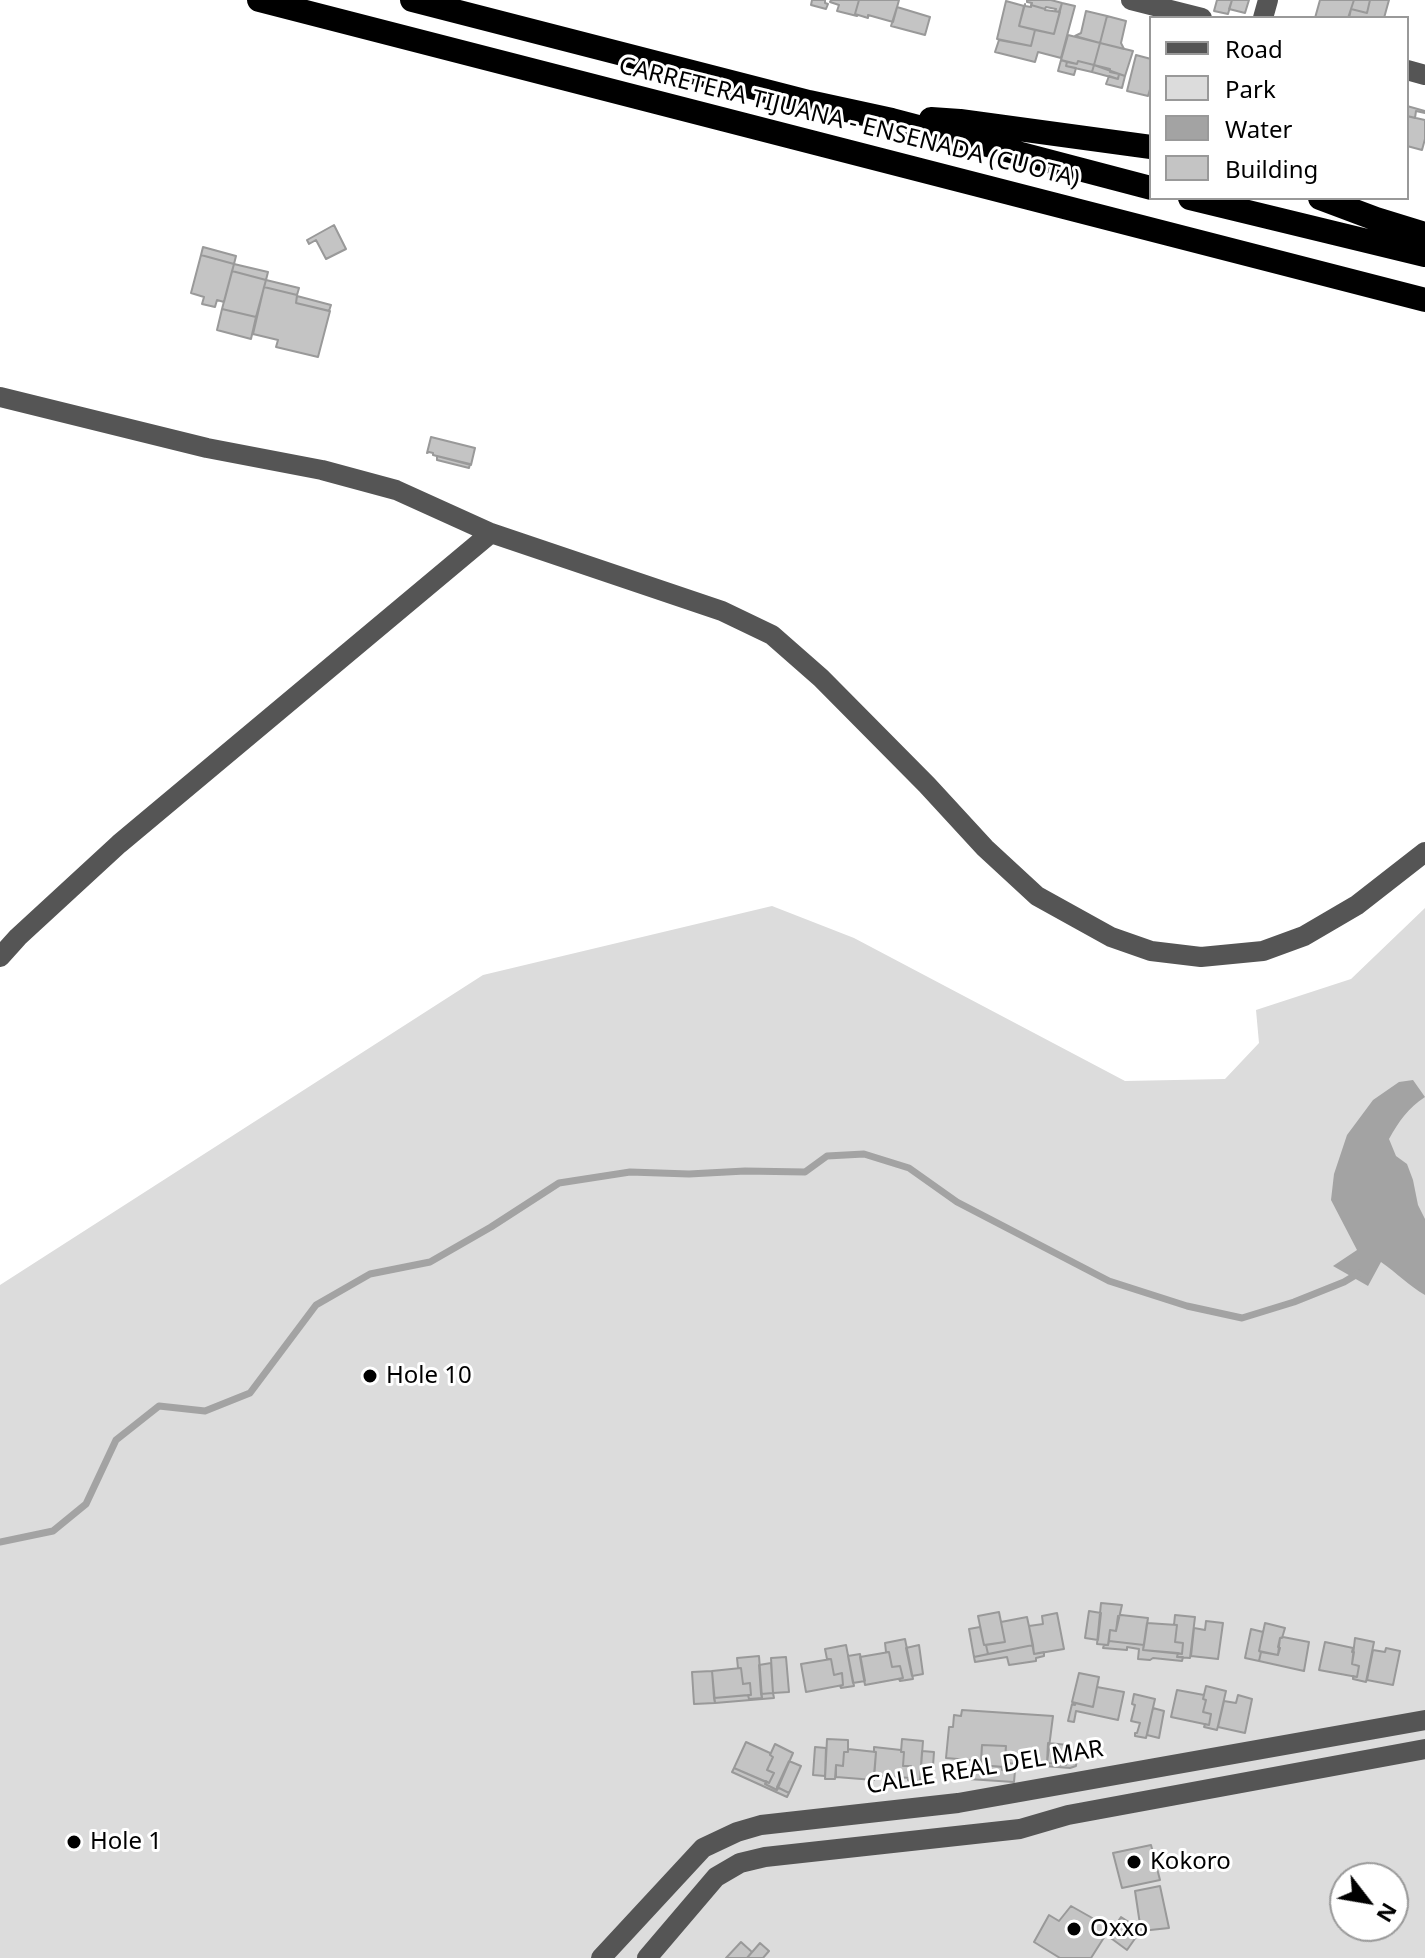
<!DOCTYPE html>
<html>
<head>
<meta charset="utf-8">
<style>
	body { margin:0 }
	#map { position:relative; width:1425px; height:1958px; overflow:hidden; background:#fff; font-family:"Noto Sans",sans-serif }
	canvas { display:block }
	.legend { position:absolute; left:1149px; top:16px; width:260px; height:184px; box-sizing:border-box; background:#fff; border:2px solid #999; margin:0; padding:10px 14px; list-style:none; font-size:24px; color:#000 }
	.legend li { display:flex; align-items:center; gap:16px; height:40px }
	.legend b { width:40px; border:2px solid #999 }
	.north { position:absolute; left:1329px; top:1862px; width:80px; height:80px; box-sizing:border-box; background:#fff; border:2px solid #999; border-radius:50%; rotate:121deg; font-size:22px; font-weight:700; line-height:32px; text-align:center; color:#000 }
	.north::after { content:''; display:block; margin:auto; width:28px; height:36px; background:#000; clip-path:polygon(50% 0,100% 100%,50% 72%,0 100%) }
</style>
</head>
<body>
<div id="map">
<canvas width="1425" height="1958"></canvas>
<ul class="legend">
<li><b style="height:10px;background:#555"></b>Road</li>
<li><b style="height:22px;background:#dcdcdc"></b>Park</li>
<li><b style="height:22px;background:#a3a3a3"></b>Water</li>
<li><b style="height:22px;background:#c4c4c4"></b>Building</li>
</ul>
<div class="north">N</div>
</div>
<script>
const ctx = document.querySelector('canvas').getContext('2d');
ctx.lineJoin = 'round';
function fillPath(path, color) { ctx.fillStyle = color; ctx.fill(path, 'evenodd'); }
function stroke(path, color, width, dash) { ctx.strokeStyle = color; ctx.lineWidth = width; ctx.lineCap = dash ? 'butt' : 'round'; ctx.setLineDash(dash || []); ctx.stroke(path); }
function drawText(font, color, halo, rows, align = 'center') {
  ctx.font = font + ' "Noto Sans",sans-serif'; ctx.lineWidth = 6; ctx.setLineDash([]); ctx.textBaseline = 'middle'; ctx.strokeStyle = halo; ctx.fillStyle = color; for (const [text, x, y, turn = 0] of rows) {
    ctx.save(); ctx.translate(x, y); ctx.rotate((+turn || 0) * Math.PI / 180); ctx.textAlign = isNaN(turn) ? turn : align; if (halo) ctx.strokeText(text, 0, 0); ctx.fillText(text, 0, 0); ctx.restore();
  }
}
fillPath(new Path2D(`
	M772,906L854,938L1125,1081L1225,1079L1259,1043L1256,1010L1351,979L1425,908V1958H0V1285L483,975ZM1345,1878H1393V1926H1345Z`), '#dcdcdc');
fillPath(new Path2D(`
	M1413,1080L1425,1097C1408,1108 1399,1121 1389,1139L1396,1156L1407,1164L1413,1180L1418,1205L1425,1219V1295C1409,1286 1397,1273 1381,1262L1368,1286L1333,1266L1357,1250L1331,1200L1334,1174L1347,1135L1373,1100L1399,1082Z`), '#a3a3a3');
stroke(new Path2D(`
	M0,1542L53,1531L86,1504L116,1440L159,1406L205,1411L250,1393L316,1305L370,1274L430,1262L491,1227L559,1183L630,1172L689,1174L745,1171L805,1172L827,1156L864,1154L909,1168L957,1202L1109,1281L1187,1306L1242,1318L1294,1302L1344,1282L1359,1273`), '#a3a3a3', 7);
const building = new Path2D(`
	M812,0H825V3L828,4L826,9L811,5Z
	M831,0H859L855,14L858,15L857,16L837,11L839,5L830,2Z
	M859,0H899L893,22L868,15V18L855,14Z
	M1027,0H1051L1062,3L1059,12L1055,11L1056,9L1046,7L1045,9L1031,5L1032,3L1027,2Z
	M1217,0H1232L1228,14L1214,11Z
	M1232,0H1249L1245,13L1229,9Z
	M1320,0H1354L1348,18H1315Z
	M1354,0H1370L1367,13L1351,9Z
	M1370,0H1389L1384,18H1349L1351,9L1367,13Z
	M1006,1L1024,6L1019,26L1035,30L1031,46L997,39Z
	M1062,3L1075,6L1061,58L1038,52L1035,62L995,52L999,40L1031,46L1035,30L1054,34Z
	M1025,4V6L1031,7V5L1045,9V10L1060,12L1054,34L1019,26Z
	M897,7L930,17L925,35L891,26Z
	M1086,11L1107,16L1100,43L1075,36L1081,33Z
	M1107,16L1126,21L1121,43L1124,49L1100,43Z
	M1068,35L1100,43L1094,65L1078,61L1077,64L1061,60Z
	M1100,43L1133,51L1125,76L1094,65Z
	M1136,55L1151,59V86L1148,96L1127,91Z
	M1061,60L1067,62L1066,66L1076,68L1074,75L1058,71Z
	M1078,61L1094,65L1092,72L1066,66L1067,62L1077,64Z
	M1094,65L1110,69V72L1119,74L1118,79L1092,72Z
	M1119,74L1125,76L1122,88L1106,84L1109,76L1118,79Z
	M1407,106L1425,111V113L1416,111L1415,118L1407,116Z
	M1407,116L1425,120V139L1422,150L1407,146Z
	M334,225L346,249L326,259L316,240L309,244L307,240Z
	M203,247L236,256L234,264L201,255Z
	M201,255L234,264L224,302L217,300L215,307L202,304L204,297L191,293Z
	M234,264L268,272L266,280L232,271Z
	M232,271L266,280L256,317L222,309Z
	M266,280L299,288L297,295L264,287Z
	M264,287L297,295L296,303L330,311L318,357L276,347L278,340L253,334Z
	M297,296L331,305L329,311L296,303Z
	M222,309L256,317L251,339L217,330Z
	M431,437L475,448L471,465L433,455V453L429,452L427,453Z
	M437,456L470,464L469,468L437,460Z
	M1101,1603L1122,1605L1116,1631L1110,1630L1108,1645L1097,1644Z
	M1089,1611L1101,1613L1098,1640L1085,1638Z
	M999,1612L1005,1642L984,1645L978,1616Z
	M1057,1613L1064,1649L1034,1654L1029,1626L1043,1624L1042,1616Z
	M1121,1615L1148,1618L1144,1645L1109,1641L1110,1630L1116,1631L1118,1616Z
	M1175,1615L1195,1617L1190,1658L1177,1657L1178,1653L1182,1654L1183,1643L1175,1642L1177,1625H1174Z
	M1027,1617L1033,1645L988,1654L986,1645L1005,1642L1001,1622Z
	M1206,1621L1223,1623L1218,1659L1191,1656L1194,1628L1205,1630Z
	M1147,1623L1177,1625L1175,1642L1183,1643L1182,1654L1143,1650Z
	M1265,1623L1285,1628L1282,1638H1280L1278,1647L1280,1648L1278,1655L1259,1651Z
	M980,1627L984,1645H986L988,1654L974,1657L969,1629Z
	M1251,1629L1263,1632L1259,1651L1261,1652L1259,1661L1245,1658Z
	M1283,1637L1309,1642L1304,1671L1259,1661L1261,1652L1278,1655L1280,1638Z
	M1355,1638L1374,1642L1366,1682L1353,1679V1676L1357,1677L1359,1666L1352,1664Z
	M905,1639L913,1679L900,1681L899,1679L903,1678L900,1666L892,1667L889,1652H886L885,1643Z
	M1109,1641L1144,1645L1143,1650L1178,1653L1177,1657H1183L1182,1661L1153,1658L1150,1660L1138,1659L1139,1649L1127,1647V1650L1103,1648L1104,1645H1108Z
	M1325,1642L1353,1648L1352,1652H1354L1352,1664L1359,1666L1357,1677L1319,1670Z
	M846,1645L854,1686L841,1688L840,1686L843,1685L842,1673L834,1675L831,1659H827L825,1649Z
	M919,1645L923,1674L912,1676L906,1648Z
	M1033,1645L1034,1654L1044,1652V1656L1036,1658V1661L1009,1665L1007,1657L975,1662L974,1657Z
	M1386,1648L1400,1651L1393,1685L1367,1680L1373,1650L1385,1652Z
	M889,1652L892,1667L900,1666L903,1678L865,1685L860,1657Z
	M860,1654L865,1681L853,1683L848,1656Z
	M759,1656L762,1698L749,1699L748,1695H751L750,1683L743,1684L741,1668H738L737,1658Z
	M786,1657L789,1692L773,1693L771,1658Z
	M831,1659L834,1675L842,1673L843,1685L806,1692L801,1664Z
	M771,1663L773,1693L761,1694L759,1665Z
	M741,1668L743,1684L750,1683L751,1695L714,1698L712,1671Z
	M712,1671L715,1703L694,1704L692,1672Z
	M1079,1673L1099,1677L1093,1707L1072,1702Z
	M1206,1686L1226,1691L1217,1730L1204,1727L1205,1724L1209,1725L1211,1714L1203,1712L1206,1700L1203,1699Z
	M1097,1687L1124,1692L1118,1720L1076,1711L1074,1722L1068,1721L1072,1704L1075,1705V1703L1093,1707Z
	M1177,1690L1204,1695L1203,1699L1206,1700L1203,1712L1211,1714L1209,1725L1171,1717Z
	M773,1693L774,1698L715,1703L714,1698L748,1695L749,1699L762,1698L761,1694Z
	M1134,1694L1155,1699L1146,1738L1135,1736V1733H1137L1140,1723L1131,1721L1135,1705L1132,1704Z
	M1238,1695L1252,1699L1245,1733L1218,1727L1224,1701L1236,1703Z
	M1153,1708L1164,1711L1159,1738L1147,1735Z
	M962,1710L1053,1716L1047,1763L1066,1765L1067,1756L1077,1757L1076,1766L1070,1768L1005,1763L1006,1746L982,1745L981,1761L946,1758L949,1727H953L954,1715L961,1716Z
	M827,1739L848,1740V1752H844L843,1766L836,1765L835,1779H825Z
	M902,1739L923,1741L920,1781L908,1780V1778H910L911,1766H903L904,1752H901Z
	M746,1742L770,1753V1755L773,1757L767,1770L774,1773L769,1783L734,1768Z
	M1048,1743L1068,1745L1066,1765L1047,1763Z
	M775,1744L793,1753L777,1790L765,1784L766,1781L769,1783L774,1773L767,1770L773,1757L770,1755Z
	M982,1745L1006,1746L1004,1767L981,1765Z
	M815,1747L826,1748L825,1776L813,1775Z
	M874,1747L901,1750V1752H904L903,1766H911L910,1778L874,1775L876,1752H874Z
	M848,1749L876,1752L874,1780L836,1777V1765L843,1766L844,1752H848Z
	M922,1751L934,1752L932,1780H920Z
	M968,1760L981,1761L982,1769L967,1768Z
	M789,1761L801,1766L789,1793L777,1787Z
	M983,1765L1002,1767V1770L1015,1771L1014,1782L968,1779V1768L982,1769Z
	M734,1768L766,1782L765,1784L777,1790V1787L789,1793L787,1797L732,1772Z
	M1151,1845L1160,1880L1122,1888L1113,1853Z
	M1160,1886L1169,1928L1141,1931L1135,1891Z
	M1071,1906L1110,1928L1091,1958H1060L1034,1942L1049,1915L1059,1921Z
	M1121,1917L1141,1930L1127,1950L1108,1936Z
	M741,1942L752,1952L747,1958H726Z
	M760,1943L769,1951L763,1958H747Z`);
fillPath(building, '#c4c4c4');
stroke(building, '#999', 2);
stroke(new Path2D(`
	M1131,0L1202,18
	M1263,18L1268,0
	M1407,70L1425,75
	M0,397L207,448L322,470L396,490L491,533L722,611L772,635L821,678L927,785L985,848L1037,896L1111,937L1151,951L1201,957L1263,951L1304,936L1357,905L1425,852
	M0,957L18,937L119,844L491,533
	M601,1958L703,1848L737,1832L761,1825L958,1803L1425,1720
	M647,1958L716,1877L740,1863L765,1857L1020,1829L1068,1815L1425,1749`), '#555', 20);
stroke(new Path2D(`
	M259,0L1425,300
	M412,0L809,102L892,120L1151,188
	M931,119L960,121L1151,147
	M1190,198L1425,255
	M1320,198L1376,219L1425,234`), '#000', 24);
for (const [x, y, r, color] of [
	[370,1376,8,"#000"],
	[74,1842,8,"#000"],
	[1134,1862,8,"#000"],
	[1074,1929,8,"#000"]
]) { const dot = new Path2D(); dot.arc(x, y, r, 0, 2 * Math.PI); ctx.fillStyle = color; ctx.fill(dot); stroke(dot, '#fff', 3); }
drawText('24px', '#000', '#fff', [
	["CARRETERA TIJUANA - ENSENADA (CUOTA)",849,123,14],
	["CALLE REAL DEL MAR",985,1768,-9]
]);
drawText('24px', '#000', '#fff', [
	["Hole 10",386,1376],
	["Hole 1",90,1842],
	["Kokoro",1150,1862],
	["Oxxo",1090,1929]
], 'left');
</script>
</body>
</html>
